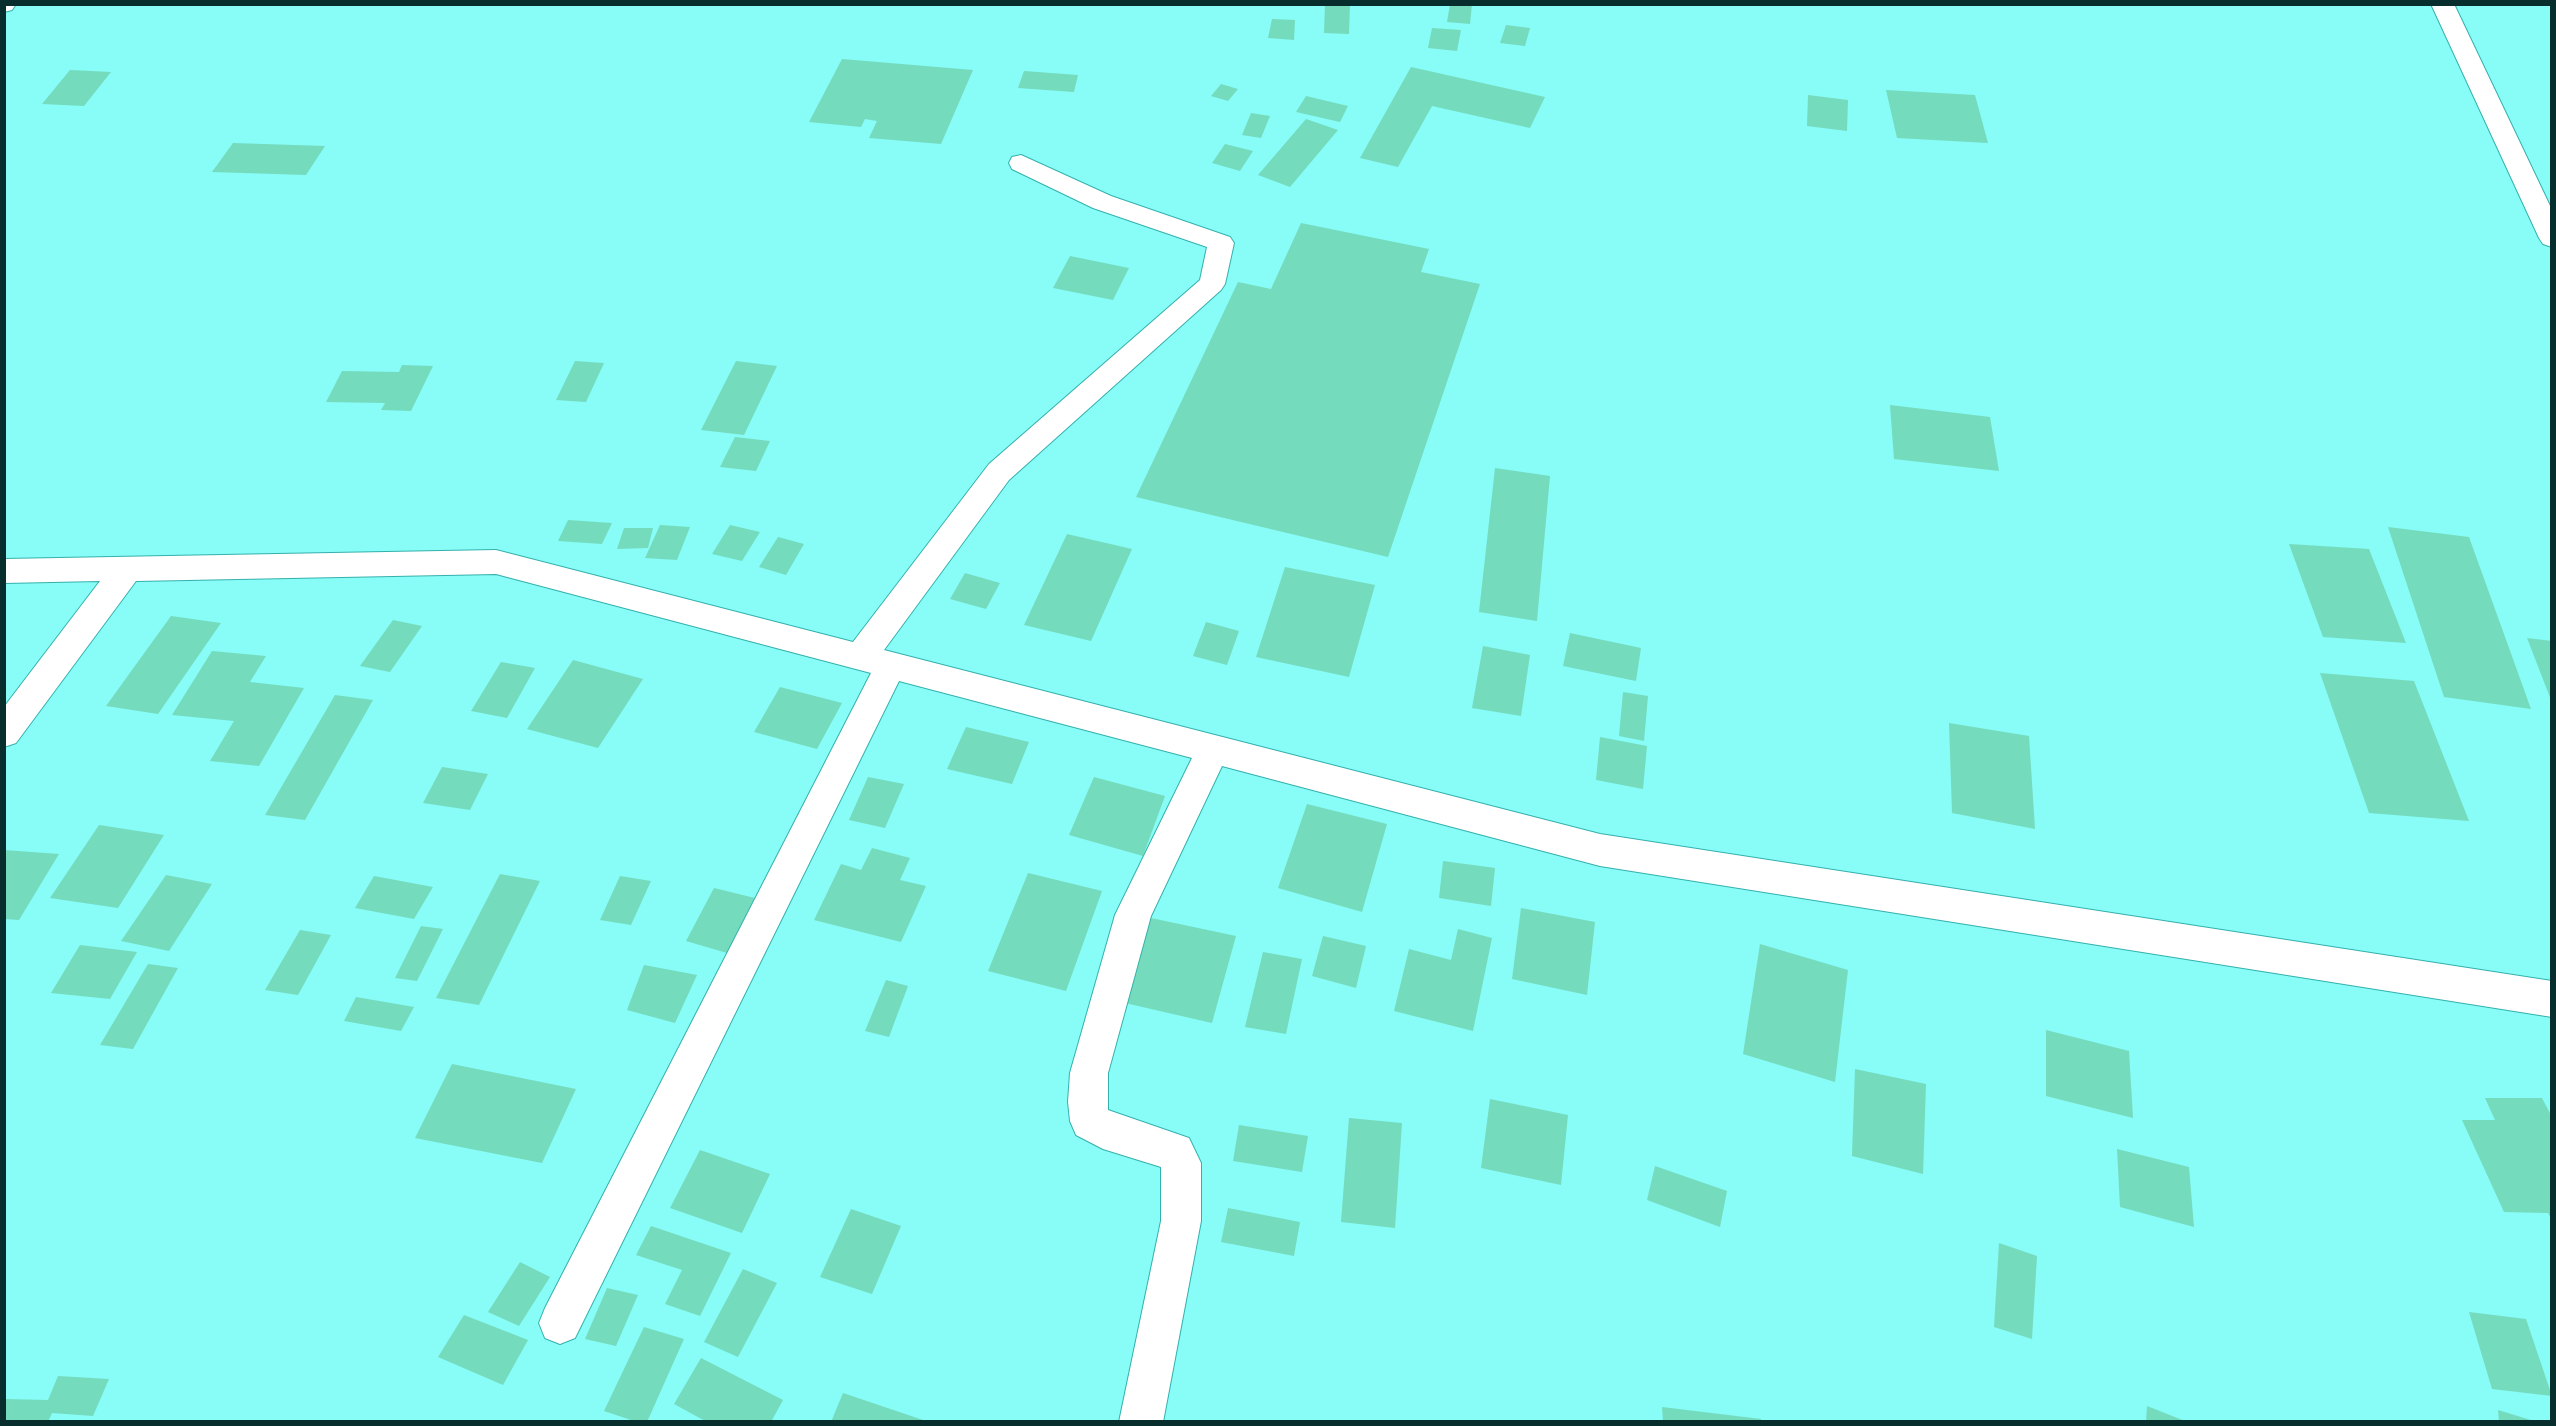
<!DOCTYPE html>
<html>
<head>
<meta charset="utf-8">
<style>
	body { margin:0 }
	#map { position:relative; width:2556px; height:1426px; overflow:hidden; background:#88fcf7; font-family:Quicksand,sans-serif }
	canvas { display:block }
	.frame { position:absolute; inset:0; border:6px solid #072e2d; pointer-events:none }
</style>
</head>
<body>
<div id="map">
<canvas width="2556" height="1426"></canvas>
<div class="frame"></div>
</div>
<script>
const ctx = document.querySelector('canvas').getContext('2d');
ctx.lineJoin = 'round';
function fillPath(path, color) { ctx.fillStyle = color; ctx.fill(path, 'evenodd'); }
function stroke(path, color, width, dash) { ctx.strokeStyle = color; ctx.lineWidth = width; ctx.lineCap = dash ? 'butt' : 'round'; ctx.setLineDash(dash || []); ctx.stroke(path); }
fillPath(new Path2D(`
	M1325,4H1350L1349,34L1324,33Z
	M1450,4H1472L1470,24L1447,22Z
	M1272,19L1295,20L1294,40L1268,38Z
	M1506,25L1530,28L1525,46L1500,43Z
	M1432,28L1461,30L1457,51L1428,48Z
	M842,59L973,70L941,144L869,138L877,121L865,119L861,127L809,122Z
	M1411,67L1545,97L1530,128L1432,106L1398,167L1360,158Z
	M70,70L111,72L84,106L42,104Z
	M1024,71L1078,75L1074,92L1018,88Z
	M1221,84L1238,89L1228,101L1211,96Z
	M1886,90L1975,95L1988,143L1897,138Z
	M1808,95L1848,100L1847,131L1807,126Z
	M1306,96L1348,106L1340,122L1296,112Z
	M1251,113L1270,116L1261,138L1242,135Z
	M1306,119L1338,130L1290,187L1258,175Z
	M233,143L325,146L306,175L212,172Z
	M1225,144L1253,151L1240,171L1212,163Z
	M1301,223L1429,249L1421,272L1480,284L1388,557L1136,497L1238,282L1271,289Z
	M1070,256L1129,268L1113,300L1053,288Z
	M575,361L604,363L586,402L556,400Z
	M736,361L777,366L744,435L701,430Z
	M402,365L433,366L411,411L381,410L385,403L326,402L342,371L399,372Z
	M1890,405L1990,417L1999,471L1894,459Z
	M735,437L770,441L756,471L720,467Z
	M1495,468L1550,476L1537,621L1479,612Z
	M568,520L612,523L602,544L558,541Z
	M660,525L690,527L677,560L645,558Z
	M730,525L760,532L742,561L712,554Z
	M2388,527L2469,537L2531,709L2444,697Z
	M624,528H653L648,548L617,549Z
	M1067,534L1132,549L1091,641L1024,625Z
	M778,537L804,544L786,575L759,567Z
	M2289,544L2369,549L2406,643L2323,637Z
	M1285,567L1375,585L1349,677L1256,657Z
	M965,573L1000,583L986,609L950,599Z
	M171,616L221,623L158,714L106,706Z
	M393,620L422,626L390,672L360,666Z
	M1206,622L1239,631L1227,665L1193,656Z
	M1570,633L1641,648L1636,681L1563,666Z
	M2527,638L2552,641V700H2551Z
	M1483,646L1530,655L1521,716L1472,708Z
	M212,651L266,656L250,682L304,688L259,766L210,761L234,721L172,715Z
	M573,660L643,679L598,748L527,729Z
	M501,662L535,668L507,718L471,711Z
	M2320,673L2414,681L2469,821L2369,813Z
	M780,687L842,703L817,749L754,732Z
	M1623,692L1648,696L1644,741L1619,736Z
	M335,695L373,700L305,820L265,815Z
	M1949,723L2029,736L2035,829L1952,813Z
	M966,727L1029,742L1012,784L947,769Z
	M1600,737L1647,746L1643,789L1596,780Z
	M442,767L488,774L470,810L423,803Z
	M868,777L904,784L885,828L849,820Z
	M1094,777L1165,796L1143,856L1069,835Z
	M1307,804L1387,824L1362,912L1278,888Z
	M99,825L164,835L118,908L50,898Z
	M872,848L910,858L900,880L926,886L901,942L814,920L841,864L861,870Z
	M4,850L59,854L19,920L4,919Z
	M1443,861L1495,868L1491,906L1439,898Z
	M1028,873L1102,891L1066,991L988,971Z
	M500,874L540,881L479,1005L436,998Z
	M166,875L212,884L169,951L121,941Z
	M374,876L433,887L414,919L355,908Z
	M620,876L651,881L631,925L600,920Z
	M714,888L755,898L727,953L686,941Z
	M1521,908L1595,922L1587,995L1512,979Z
	M1151,918L1236,936L1212,1023L1125,1003Z
	M421,926L443,929L417,981L395,978Z
	M1458,929L1492,938L1473,1031L1394,1011L1409,949L1451,960Z
	M300,930L331,935L298,995L265,990Z
	M1323,936L1366,946L1356,988L1312,976Z
	M1760,944L1848,970L1835,1082L1743,1054Z
	M80,945L137,952L110,999L51,993Z
	M1263,952L1302,959L1286,1034L1245,1027Z
	M148,964L178,968L133,1049L100,1045Z
	M644,965L697,975L675,1023L627,1010Z
	M886,980L908,986L889,1037L865,1031Z
	M356,997L414,1007L401,1031L344,1021Z
	M2046,1030L2129,1051L2133,1118L2046,1096Z
	M452,1064L576,1089L542,1163L415,1138Z
	M1855,1069L1926,1084L1923,1174L1852,1156Z
	M2485,1098H2542L2552,1117V1220L2548,1213L2504,1212L2462,1120H2495Z
	M1490,1099L1568,1115L1561,1185L1481,1168Z
	M1349,1118L1402,1123L1395,1228L1341,1222Z
	M1239,1125L1308,1136L1302,1172L1233,1161Z
	M2117,1149L2189,1167L2194,1227L2120,1207Z
	M700,1150L770,1174L742,1233L670,1208Z
	M1655,1166L1727,1191L1720,1227L1647,1200Z
	M1228,1208L1300,1222L1294,1256L1221,1242Z
	M851,1209L901,1226L872,1294L820,1277Z
	M651,1226L731,1253L700,1316L665,1304L682,1270L636,1255Z
	M1999,1243L2037,1256L2032,1339L1994,1327Z
	M520,1262L550,1277L519,1326L488,1312Z
	M743,1269L777,1283L738,1357L704,1342Z
	M607,1288L638,1295L616,1346L585,1339Z
	M2469,1312L2526,1319L2552,1396L2492,1389Z
	M464,1315L528,1340L503,1385L438,1357Z
	M644,1327L684,1339L647,1422H637L604,1411Z
	M701,1358L783,1400L771,1422H707L674,1404Z
	M58,1376L109,1379L93,1416L52,1413L48,1422H4L5,1399L48,1400Z
	M843,1393L926,1421V1422H831Z
	M2147,1406L2185,1421V1422H2146Z
	M1662,1407L1761,1419V1422H1663Z
	M2498,1410L2534,1421V1422H2499Z`), '#75dbbd');
const minor = new Path2D(`
	M2431,4H2454L2552,210V247L2543,244L2539,238Z
	M1021,155L1111,196L1230,237L1234,243L1225,284L1221,290L1009,480L884,650L1600,834L2552,981V1017L1600,866L1222,766L1151,916L1108,1073V1110L1189,1138L1201,1163V1221L1163,1422H1119L1161,1221V1167L1103,1149L1076,1135L1070,1121L1068,1102L1070,1073L1115,915L1192,758L899,681L575,1338L560,1344L545,1338L539,1323L545,1308L871,673L496,574L136,581L16,743L4,747V707L100,581L4,583V559L496,550L853,642L989,464L1200,280L1207,247L1093,208L1012,169L1009,163L1012,157Z`);
const tertiary = new Path2D(`
	M4,4H16L12,10L4,12Z`);
stroke(minor, '#34b1ad', 2);
stroke(tertiary, '#34b1ad', 2);
fillPath(minor, '#fff');
fillPath(tertiary, '#fff');
</script>
</body>
</html>
